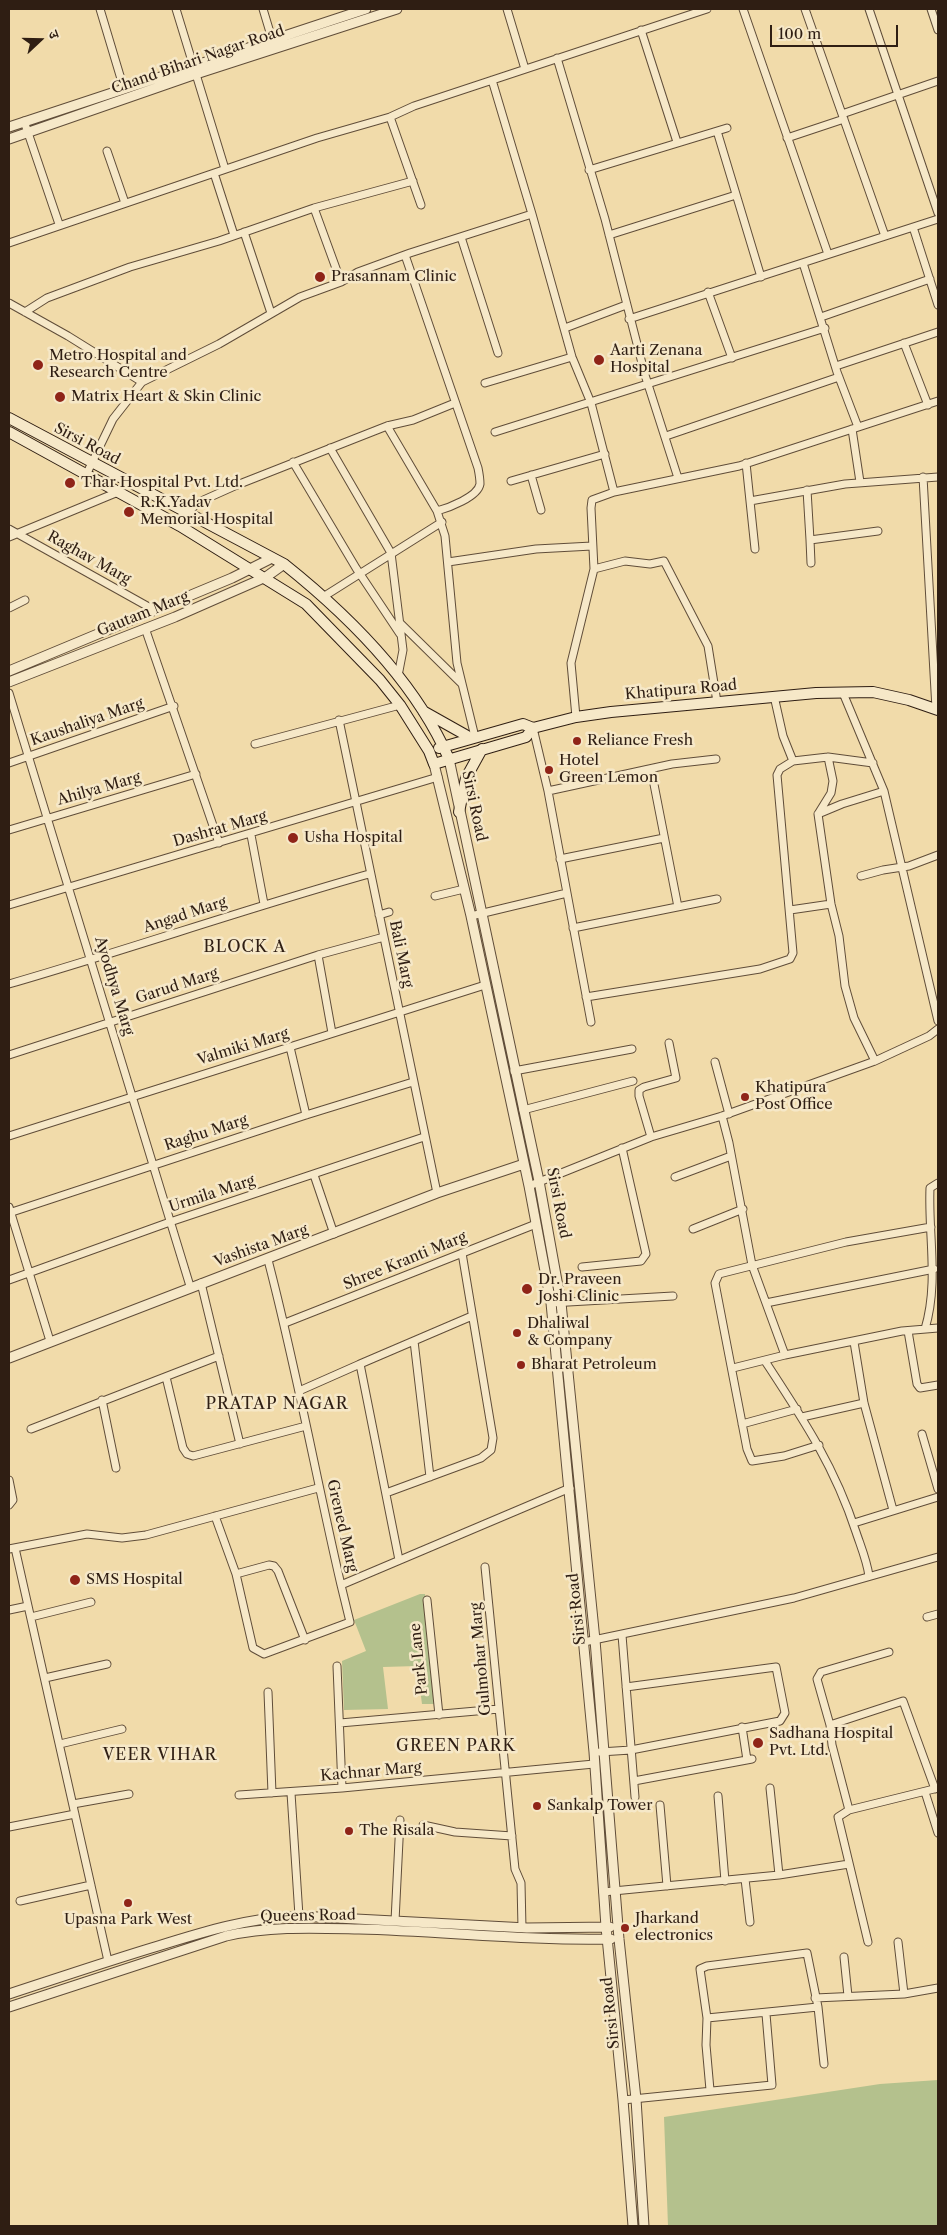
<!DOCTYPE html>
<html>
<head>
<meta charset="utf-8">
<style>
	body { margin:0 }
	#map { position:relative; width:947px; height:2235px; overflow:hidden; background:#f1dbaa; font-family:"Libre Caslon Text","Noto Serif Devanagari",serif }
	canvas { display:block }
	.frame { position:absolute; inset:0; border:10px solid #2f1e13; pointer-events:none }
	.north { position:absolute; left:15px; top:15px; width:50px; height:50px; -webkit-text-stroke:4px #f6e8c8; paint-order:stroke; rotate:69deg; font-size:14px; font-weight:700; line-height:20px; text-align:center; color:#2f1e13 }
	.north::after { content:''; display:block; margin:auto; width:18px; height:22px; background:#2f1e13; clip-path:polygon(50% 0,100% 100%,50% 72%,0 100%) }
	.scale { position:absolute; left:770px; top:25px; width:128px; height:22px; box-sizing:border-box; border:2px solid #2f1e13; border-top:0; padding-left:6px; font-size:15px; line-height:18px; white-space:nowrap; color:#2f1e13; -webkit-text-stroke:4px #f6e8c8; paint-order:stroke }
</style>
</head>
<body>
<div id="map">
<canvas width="947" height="2235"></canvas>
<div class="frame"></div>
<div class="north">उ</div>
<div class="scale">100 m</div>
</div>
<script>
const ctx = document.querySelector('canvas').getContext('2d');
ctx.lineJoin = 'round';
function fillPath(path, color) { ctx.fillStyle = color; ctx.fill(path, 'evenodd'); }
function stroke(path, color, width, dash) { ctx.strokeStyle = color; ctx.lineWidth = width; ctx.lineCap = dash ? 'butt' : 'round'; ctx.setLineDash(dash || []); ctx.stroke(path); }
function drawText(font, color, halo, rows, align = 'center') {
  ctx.font = font + ' "Libre Caslon Text",serif'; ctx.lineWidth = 5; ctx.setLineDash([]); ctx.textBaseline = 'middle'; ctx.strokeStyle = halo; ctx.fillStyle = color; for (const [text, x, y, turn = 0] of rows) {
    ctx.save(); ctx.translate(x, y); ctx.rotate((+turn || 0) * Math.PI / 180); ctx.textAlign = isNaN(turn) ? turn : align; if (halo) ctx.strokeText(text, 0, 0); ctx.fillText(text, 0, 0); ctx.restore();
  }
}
fillPath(new Path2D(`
	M420,1594H425L435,1704H422L417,1666L383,1667L388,1709L344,1710L342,1661L366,1651L354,1620Z
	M938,2080V2226H668L664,2117L880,2084Z`), '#b4c18d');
const minor = new Path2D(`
	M100,9L124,89
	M176,9L225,169
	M263,9L272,39
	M507,9L525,69
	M743,9L828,254
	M805,9L885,236
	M869,9L938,213
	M931,9L938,30
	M641,30L677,142
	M557,58L605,219L645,375L678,478
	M492,80L532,214L572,357L591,403L614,492L592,500L591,508L594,569L571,663L576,717
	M842,114L938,81
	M390,117L421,205
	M24,121L59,224
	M717,131L761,277
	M787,138L844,119
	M107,151L125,203
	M589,170L727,128
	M214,173L234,235
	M314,208L341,282
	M913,227L938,305
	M244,232L271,313
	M609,235L736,195
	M461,237L498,353
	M9,243L317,138L390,117L414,106L707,9
	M405,255L478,468C479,473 480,480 480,484C478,497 448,508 437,511
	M803,263L837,372L858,427
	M708,292L732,358
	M9,303L68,336L142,382
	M25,312L47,298L130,267L219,241L314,208L413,181
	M821,317L930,279
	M629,319L938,219
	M565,328L626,305
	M904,343L928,405
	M836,366L938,332
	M485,383L572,357
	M387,426L437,511L445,536L457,663L475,737
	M852,429L860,482
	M495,432L825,328
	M666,436L839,377
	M330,448L391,553L403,650L398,676
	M293,462L356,568L400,634
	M746,463L755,549
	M86,475L113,419L142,382L219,344L300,297L341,282L358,272L410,253L532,214
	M531,475L541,510
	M923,477L936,709
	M511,481L605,454
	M807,490L810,540L878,531
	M614,492L739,466L938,401
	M750,501L845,484L938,477
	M186,514L199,502L237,485L387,426L413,420L455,403
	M9,529L156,611
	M9,537L118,492
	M810,540L811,563
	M448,562L536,549L592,546
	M594,569L625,561L650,564L664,561L708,646L717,702
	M323,597L442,522
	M9,608L25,600
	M400,623L462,684
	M145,628L219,843
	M9,693L190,1286
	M843,693L884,791L938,1021
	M339,720L437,1193
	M533,728L548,791L591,1022
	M255,744L400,705
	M828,757L833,781L831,793L818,814L831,904L839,936L845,986L854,1018L875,1061
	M793,761L828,757L873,763
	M9,763L174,706
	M651,769L678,907
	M548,791L672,764L716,759
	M818,814L842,804L884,791
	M9,830L196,774
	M251,835L264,904
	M560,859L664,838
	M861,876L883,870L909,866L938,855
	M435,896L464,889
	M9,905L438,777
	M790,910L831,904
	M379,915L389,912
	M471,916L567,893
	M573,928L717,899
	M318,955L332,1033
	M9,984C130,949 248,908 369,874
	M586,997L760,969L790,959L793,953L777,775L780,769L793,761L783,736L774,696
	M290,1047L306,1115
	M9,1055L318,955L384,937
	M715,1062L729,1114
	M514,1071L632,1049
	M523,1110L633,1081
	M722,1116L729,1143L752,1265L785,1355
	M9,1136L485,985
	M651,1137L639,1096V1090L644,1087L676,1078L669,1043
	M314,1175L334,1234
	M675,1177L731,1156
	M529,1186L651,1137L722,1116L875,1061L929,1036L938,1029
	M9,1207L50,1341
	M9,1213L306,1115L413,1082
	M693,1229L743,1209
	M268,1260C296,1367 316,1477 341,1585L570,1488
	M582,1267L641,1261L646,1254L622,1148
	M9,1280L170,1222L424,1137
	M201,1283L240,1444
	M551,1303L673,1296
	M766,1303L934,1269
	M285,1323L536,1224
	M925,1329C939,1282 928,1235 930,1188L938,1183
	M908,1331L917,1384L920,1388L938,1385
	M414,1341L430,1477
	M854,1342L864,1403L893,1510
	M765,1361C803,1419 834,1465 856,1532C861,1547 867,1561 869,1576
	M733,1368L785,1355L902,1331L938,1328
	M166,1377L183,1448L187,1454L193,1456L306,1426
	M299,1391L360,1364
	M102,1400L116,1468
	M802,1417L864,1403
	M742,1424L797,1409
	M31,1429L219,1356
	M922,1434L938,1489
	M819,1445L784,1456L752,1461L747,1449L715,1283L719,1274L846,1242L931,1227
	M9,1480L13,1500L9,1505
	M386,1493L481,1458L491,1450L493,1438L462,1253
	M215,1516L236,1574L253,1648L264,1654L350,1622L341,1585
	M854,1523L938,1497
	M15,1548L108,1961
	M9,1549L87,1534L122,1538L146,1535L318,1488
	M399,1560L360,1364L472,1316
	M485,1567L515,1869L521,1883L522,1928
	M236,1574L269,1565L274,1566L278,1571L305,1640
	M427,1600L439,1715
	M9,1610L28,1606
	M31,1617L91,1602
	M927,1617L938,1614
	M622,1635L635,1797
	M584,1642L794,1598L938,1557
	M337,1666L342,1788
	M45,1678L107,1664
	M268,1692L272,1793
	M340,1723L499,1709
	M830,1725L817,1679L821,1672L889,1652
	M742,1727L747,1760
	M60,1744L122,1729
	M600,1752L631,1750L780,1721L785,1713L776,1667L626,1687
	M634,1781L752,1759
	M770,1788L779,1875
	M925,1792L938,1833
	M291,1793L299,1916
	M239,1795L342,1788L594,1764
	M718,1796L725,1881
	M73,1804L129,1794
	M660,1805L667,1886
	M849,1810L832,1745L830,1725L903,1701L935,1789
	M423,1825L455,1832L512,1836
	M9,1827L75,1814
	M745,1879L750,1922
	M603,1892L779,1875L849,1864
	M20,1901L91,1885
	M395,1921L400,1820
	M868,1942L838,1817L849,1810L938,1788
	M898,1942L904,1994
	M844,1957L848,1996
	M815,1998L904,1994L938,1988
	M707,2018L818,2007
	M710,2090L706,2045L707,2018L700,1969L707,1966L807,1953L818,2007L824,2064
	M623,2100L772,2085L766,2014`);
const tertiary = new Path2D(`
	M9,127L366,9
	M9,139L196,74L397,9
	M9,671L232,578L272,558
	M9,682L175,617L266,577L284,564
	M449,759L539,1181L561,1303L595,1640L619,1939L636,2099L644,2226
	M434,764L471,916L529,1186L551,1303L594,1752L606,1927L623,2100L633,2226
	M9,1358L437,1193L524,1164
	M9,1994C58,1978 108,1961 158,1946C206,1931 248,1918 299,1916L527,1928L610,1927
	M9,2007L226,1936C270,1926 314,1928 359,1929C442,1931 528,1941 611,1939`);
const secondary = new Path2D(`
	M9,418L284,564C348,615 416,683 449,759
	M9,432L180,526L306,604L380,680L400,705L429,751L434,764L526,737L533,728
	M423,711L471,738
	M439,748L523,724L533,728L576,717L611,712L816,693L873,692L909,700L938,710
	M459,812L466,778L482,749`);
stroke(minor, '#604d39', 9);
stroke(tertiary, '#604d39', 11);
stroke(secondary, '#2f1e13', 12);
stroke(minor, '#f6e8c8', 7);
stroke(tertiary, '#f6e8c8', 9);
stroke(secondary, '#f6e8c8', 10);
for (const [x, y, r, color] of [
	[320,277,6,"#8f2418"],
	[599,360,6,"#8f2418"],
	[38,365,6,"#8f2418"],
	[60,397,6,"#8f2418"],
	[70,483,6,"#8f2418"],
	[129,512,6,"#8f2418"],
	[577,741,5,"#8f2418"],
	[549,770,5,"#8f2418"],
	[293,838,6,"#8f2418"],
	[745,1097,5,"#8f2418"],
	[527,1289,6,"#8f2418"],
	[517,1333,5,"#8f2418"],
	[521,1365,5,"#8f2418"],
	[75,1580,6,"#8f2418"],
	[758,1743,6,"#8f2418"],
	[537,1806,5,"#8f2418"],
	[349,1831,5,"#8f2418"],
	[128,1903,5,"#8f2418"],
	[625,1928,5,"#8f2418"]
]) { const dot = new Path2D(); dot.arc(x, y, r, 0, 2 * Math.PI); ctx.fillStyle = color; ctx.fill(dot); stroke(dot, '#f6e8c8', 2); }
drawText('15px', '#2f1e13', '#f6e8c8', [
	["Chand Bihari Nagar Road",198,60,-19],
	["Sirsi Road",87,444,28],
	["Raghav Marg",89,558,29],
	["Gautam Marg",143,614,-22],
	["Khatipura Road",681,690,-5],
	["Kaushaliya Marg",87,722,-19],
	["Ahilya Marg",99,789,-16],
	["Sirsi Road",474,806,78],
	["Dashrat Marg",220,829,-16],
	["Angad Marg",185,915,-18],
	["Bali Marg",401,954,78],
	["Ayodhya Marg",114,986,73],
	["Garud Marg",177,986,-18],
	["Valmiki Marg",243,1047,-17],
	["Raghu Marg",206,1133,-18],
	["Urmila Marg",212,1194,-18],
	["Sirsi Road",558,1203,79],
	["Vashista Marg",261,1246,-20],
	["Shree Kranti Marg",405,1261,-22],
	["Grened Marg",342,1526,77],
	["Sirsi Road",577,1609,-96],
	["Park Lane",419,1659,-96],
	["Gulmohar Marg",481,1659,-95],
	["Kachnar Marg",371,1772,-5],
	["Queens Road",308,1916,-1],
	["Sirsi Road",611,2013,-96]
]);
drawText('15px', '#2f1e13', '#f6e8c8', [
	["Prasannam Clinic",331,277],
	["Aarti Zenana",610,351],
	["Hospital",610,368],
	["Metro Hospital and",49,356],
	["Research Centre",49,373],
	["Matrix Heart & Skin Clinic",71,397],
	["Thar Hospital Pvt. Ltd.",81,483],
	["R.K.Yadav",140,503],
	["Memorial Hospital",140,520],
	["Reliance Fresh",587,741],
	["Hotel",559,761],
	["Green Lemon",559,778],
	["Usha Hospital",304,838],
	["Khatipura",755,1088],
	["Post Office",755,1105],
	["Dr. Praveen",538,1280],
	["Joshi Clinic",538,1297],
	["Dhaliwal",527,1324],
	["& Company",527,1341],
	["Bharat Petroleum",531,1365],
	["SMS Hospital",86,1580],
	["Sadhana Hospital",769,1734],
	["Pvt. Ltd.",769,1751],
	["Sankalp Tower",547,1806],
	["The Risala",359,1831],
	["Jharkand",635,1919],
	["electronics",635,1936],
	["Upasna Park West",128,1920,"center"]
], 'left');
ctx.letterSpacing = '1px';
drawText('16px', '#2f1e13', '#f6e8c8', [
	["BLOCK A",245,947],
	["PRATAP NAGAR",277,1404],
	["GREEN PARK",456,1746],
	["VEER VIHAR",160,1755]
]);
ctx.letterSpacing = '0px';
</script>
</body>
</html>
